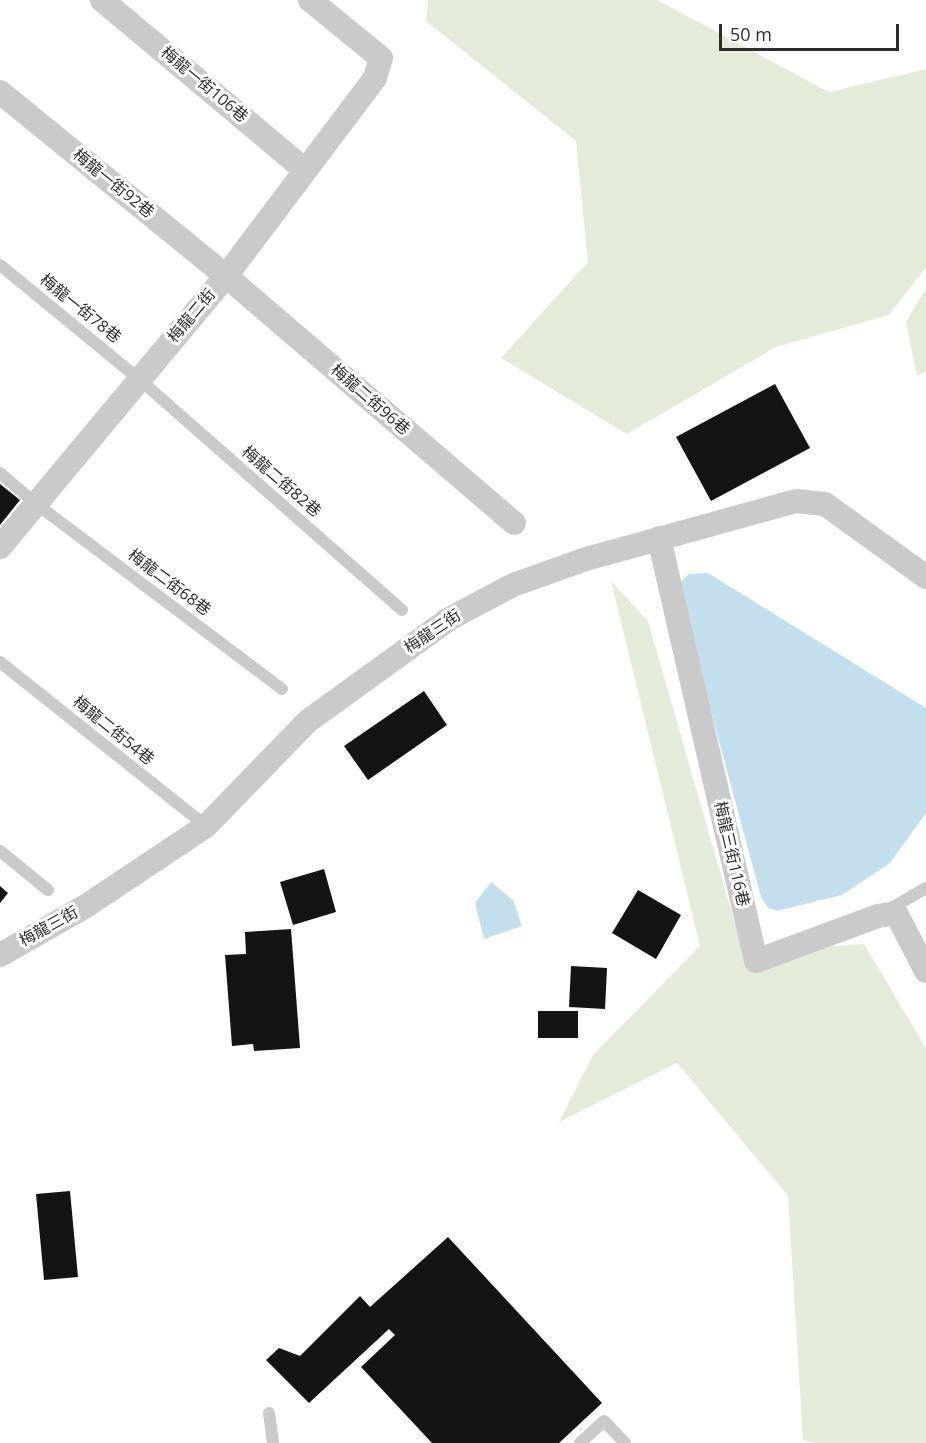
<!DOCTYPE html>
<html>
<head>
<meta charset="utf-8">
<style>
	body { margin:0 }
	#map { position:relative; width:926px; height:1443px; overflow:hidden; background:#fff; font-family:"Open Sans",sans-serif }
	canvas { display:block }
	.scale { position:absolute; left:719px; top:24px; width:180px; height:27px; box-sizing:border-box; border:3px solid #2d2d2d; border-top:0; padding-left:8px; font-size:18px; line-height:21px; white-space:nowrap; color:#2d2d2d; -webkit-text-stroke:4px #fff; paint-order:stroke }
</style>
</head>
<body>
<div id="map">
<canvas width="926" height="1443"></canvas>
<div class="scale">50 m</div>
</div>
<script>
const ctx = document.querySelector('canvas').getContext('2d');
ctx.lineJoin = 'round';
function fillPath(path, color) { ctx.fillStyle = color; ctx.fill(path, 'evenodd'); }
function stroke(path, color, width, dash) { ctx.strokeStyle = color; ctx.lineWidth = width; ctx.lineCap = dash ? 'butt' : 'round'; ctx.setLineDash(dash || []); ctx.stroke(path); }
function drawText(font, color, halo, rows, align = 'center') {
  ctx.font = font + ' "Open Sans","Noto Sans TC",sans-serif'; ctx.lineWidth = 6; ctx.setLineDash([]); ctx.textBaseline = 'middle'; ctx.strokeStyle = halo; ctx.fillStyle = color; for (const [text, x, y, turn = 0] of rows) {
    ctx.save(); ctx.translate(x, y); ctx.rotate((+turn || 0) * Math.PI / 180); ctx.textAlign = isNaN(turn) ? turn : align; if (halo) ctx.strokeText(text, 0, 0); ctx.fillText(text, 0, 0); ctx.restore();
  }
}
fillPath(new Path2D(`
	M428,0H657L829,92L926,69V267L889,315L776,347L627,434L501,358L588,262L576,141L426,21Z
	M926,288V371L917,376L906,322Z
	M611,581L648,621L743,952L864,944L926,1048V1443H813L803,1440L788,1196L677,1063L559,1122L593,1055L700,946Z`), '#e4ecd9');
fillPath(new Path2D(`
	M708,573L926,708V813L890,863L842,895L777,911L768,908L761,897L677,585L689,574Z
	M491,882L513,900L522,926L484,939L475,903Z`), '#c3dfed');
fillPath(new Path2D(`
	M775,384L810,448L711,501L676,437Z
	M0,484L20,500L0,525Z
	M424,691L447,725L368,780L344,746Z
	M324,869L336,912L293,925L280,882Z
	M0,886L8,893L0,903Z
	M638,890L681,915L656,959L612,933Z
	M291,929L300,1048L254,1051L253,1044L232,1046L225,955L246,954L245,932Z
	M571,966L607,968L605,1009L569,1007Z
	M538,1011H578V1038H538Z
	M70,1191L78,1277L44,1280L36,1194Z
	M448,1237L602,1403L559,1443H432L361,1367L395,1335L389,1329L309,1403L266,1360L279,1348L300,1356L360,1296L370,1307Z`), '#141414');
stroke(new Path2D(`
	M0,265L139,379L402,610
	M0,473L35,503L282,689
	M0,662L206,826
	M0,851L48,890
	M888,910L926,888
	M269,1413L273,1443
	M580,1443L604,1421L625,1443`), '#cacaca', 12);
stroke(new Path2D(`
	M102,0L305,170
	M0,92L226,276L514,523
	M659,538L756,961L878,916L896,913L926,971
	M0,547L226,276L375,78L381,58L310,0
	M0,955L86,906L206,826L308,721L449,619L513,585L586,559L796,501L825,504L926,577`), '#cacaca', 24);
drawText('16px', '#2d2d2d', '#fff', [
	["梅龍一街106巷",204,85,40],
	["梅龍一街92巷",113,184,39],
	["梅龍一街78巷",80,309,39],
	["梅龍二街",192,316,-50],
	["梅龍二街96巷",370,400,41],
	["梅龍二街82巷",281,482,41],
	["梅龍二街68巷",169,583,37],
	["梅龍三街",433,632,-34],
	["梅龍二街54巷",113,731,39],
	["梅龍三街116巷",731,854,77],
	["梅龍三街",49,927,-29]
]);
</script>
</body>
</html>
